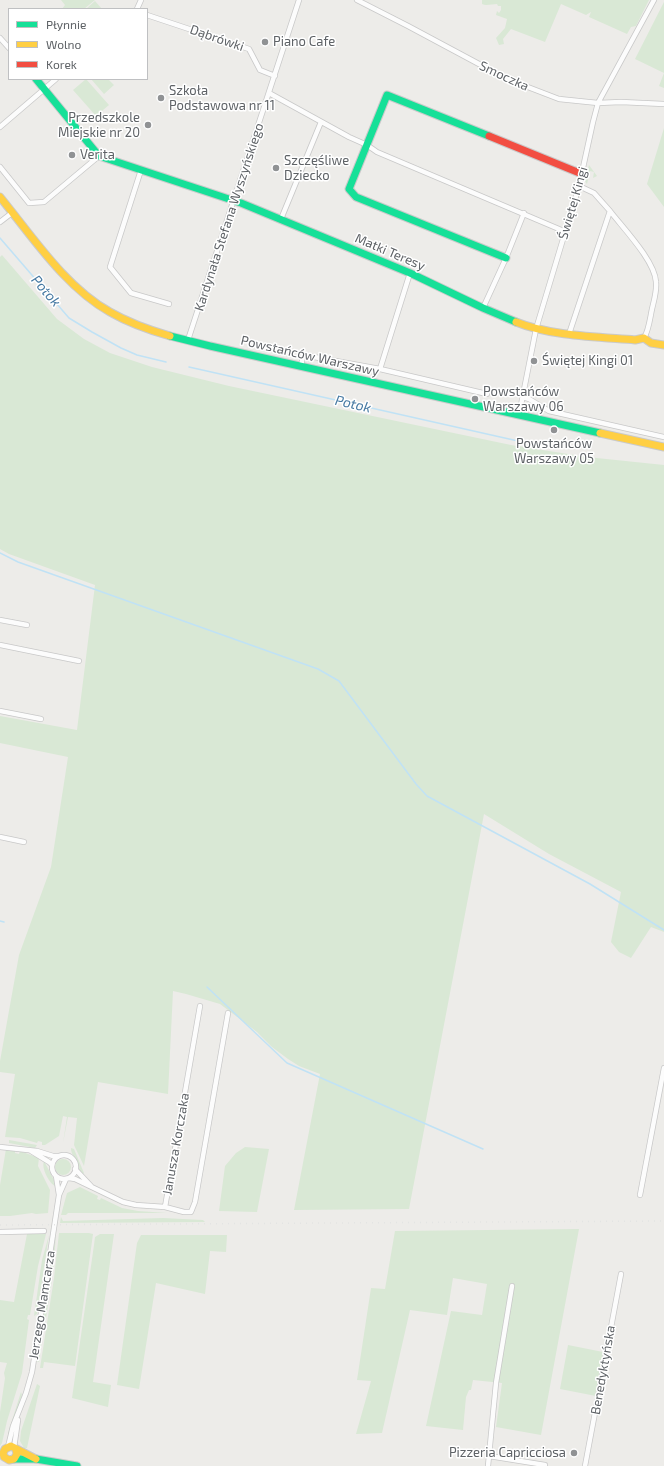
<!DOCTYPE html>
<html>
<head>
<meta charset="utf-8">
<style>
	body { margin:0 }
	#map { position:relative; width:664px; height:1466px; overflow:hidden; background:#edece9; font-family:"Exo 2",sans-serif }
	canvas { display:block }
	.legend { position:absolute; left:8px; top:8px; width:140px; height:72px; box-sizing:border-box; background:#fff; border:1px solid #bfc0c2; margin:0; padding:5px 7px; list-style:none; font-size:12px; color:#5e6266 }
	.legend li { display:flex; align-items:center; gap:8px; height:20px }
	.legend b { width:20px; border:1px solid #bfc0c2 }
</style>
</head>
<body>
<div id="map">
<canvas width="664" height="1466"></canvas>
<ul class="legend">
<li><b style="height:5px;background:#16e098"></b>Płynnie</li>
<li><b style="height:5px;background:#ffcf43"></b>Wolno</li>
<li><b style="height:5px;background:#f24e42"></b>Korek</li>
</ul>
</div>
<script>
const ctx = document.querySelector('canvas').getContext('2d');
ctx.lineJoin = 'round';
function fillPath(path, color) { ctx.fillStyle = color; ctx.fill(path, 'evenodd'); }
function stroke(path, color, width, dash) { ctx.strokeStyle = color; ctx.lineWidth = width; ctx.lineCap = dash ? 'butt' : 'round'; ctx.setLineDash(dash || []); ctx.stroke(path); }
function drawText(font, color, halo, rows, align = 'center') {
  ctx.font = font + ' "Exo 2",sans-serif'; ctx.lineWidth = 3; ctx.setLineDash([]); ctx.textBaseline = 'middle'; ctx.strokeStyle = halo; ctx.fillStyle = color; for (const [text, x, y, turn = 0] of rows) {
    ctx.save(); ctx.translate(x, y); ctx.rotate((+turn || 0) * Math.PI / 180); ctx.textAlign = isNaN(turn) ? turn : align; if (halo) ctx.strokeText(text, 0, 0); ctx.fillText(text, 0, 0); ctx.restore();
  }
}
fillPath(new Path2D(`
	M61,0H95L84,9H62L65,5Z
	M482,0H649L636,26L631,27L627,34L589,17L591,12L586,15L561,4L545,42L511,29L503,39L504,44L499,45L496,38L505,28L507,19L496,15L497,11L499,13L501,10V6H498L497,4C492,4 486,6 482,4Z
	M95,1L102,9H86Z
	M664,2V88L659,86L664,73L635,59Z
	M86,79L109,105L96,116L73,90Z
	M91,79H108L114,85L104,94Z
	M664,128V207L647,184Z
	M589,165L597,176L593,178L594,172L590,171L587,184L585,181Z
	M2,255L57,319L84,339L110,353L152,367L229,386L511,445L587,457L664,465V932L651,927L631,958L619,952L611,942L621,892L549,854L484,814L409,1209L294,1210L320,1074L299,1066L288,1059L272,1047L257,1032L220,1004L186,994L173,991L168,1094L98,1082L84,1166L74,1145L77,1118L68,1117L63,1143L67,1117L63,1116L59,1136L45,1145H42V1142L38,1141L37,1143L20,1138L5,1137L15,1074L0,1072V1061L19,955L51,867L68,757L0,743V716L77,730L95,585L9,554L0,549V257Z
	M9,1140L37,1145L35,1148L9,1143Z
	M245,1147L269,1149L257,1212L219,1211L225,1166L236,1153Z
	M71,1148L74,1149L84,1173L82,1175C78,1170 79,1165 76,1160C73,1155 71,1153 71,1148Z
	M6,1149L15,1150V1153L19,1154L20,1151L39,1158L38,1166L50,1190L48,1213L36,1214L32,1213L10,1216H0V1185Z
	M55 1167a8 8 0 1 1 16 0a8 8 0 1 1-16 0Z
	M44,1161L54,1180L55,1186C49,1183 41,1168 44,1161Z
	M80,1187L98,1196L97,1199L100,1200L101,1198L122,1208L138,1211L167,1213H68L66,1215H61L67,1193Z
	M61,1217L63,1221L163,1218L203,1220L205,1222L60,1223Z
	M579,1229L541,1435L496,1427L502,1383L473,1380L471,1390H469L466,1397L463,1430L426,1426L451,1311L482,1315L487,1284L453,1278L447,1315L410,1310L382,1433L356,1434L371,1381L357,1380L371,1288L385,1289L395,1231Z
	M59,1233H89L93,1234L75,1366L44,1362L43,1368H40L54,1278Z
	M27,1234H46L38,1266L30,1315H28L27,1319L29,1320L22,1373L7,1421L2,1443L0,1446V1412L5,1378L4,1373L7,1363L0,1362V1300L14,1302Z
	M56,1234L53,1273L50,1271Z
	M100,1234H114L93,1382L111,1385L108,1407L72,1398L94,1245L95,1237Z
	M49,1235L37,1314L34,1316L42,1260Z
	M141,1235H227L226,1252L210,1251L205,1294L156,1283L139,1389L117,1385L137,1243Z
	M51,1279H52L44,1331L41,1329L48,1281Z
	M40,1338H42L39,1362L36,1361Z
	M568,1345L603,1352L596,1396L560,1389Z
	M37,1384L40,1386L27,1448H24L20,1441L21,1431Z
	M21,1392L22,1395L9,1434L8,1433Z`), '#d9e8d5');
stroke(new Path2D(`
	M0,238L69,318L92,332L121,348L137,355L166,362
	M189,367L518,441
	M0,553L18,562L318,669L339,681L416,784L427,796L590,884L664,930
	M0,921L4,922
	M207,987L287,1063L483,1149`), '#c0e2f5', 1.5);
const street = new Path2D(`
	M357,0L408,26L507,79L559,99L598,103L621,102L664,104
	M137,9L141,0
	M147,15L249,49L260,70L275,76
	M0,38L9,48
	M269,93L349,137L367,145L377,152L566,232
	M0,127L56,79
	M0,167L29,203L44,202L99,156
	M141,170L110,267L131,293L169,304
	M610,211C623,228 655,261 656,282C657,291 654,300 652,309C650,318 649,330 644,338
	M281,219L321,122
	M0,222L13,212
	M483,308L506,258L524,213
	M569,334L610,211L594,193L579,186
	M188,340L299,0
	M301,367L303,355L380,369L487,394
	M380,369L410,273
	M523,397L529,399L549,411L664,437
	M519,415L536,329L579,186L593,122L598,103L654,0
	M0,620L27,625
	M0,645L79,661
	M0,711L41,719
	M0,837L24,842
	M0,1147L37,1151L53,1156H59
	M31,1151L49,1162L52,1165
	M52 1167a12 12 0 1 1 24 0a12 12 0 1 1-24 0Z
	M75,1169L91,1186
	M56,1176L59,1195
	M69,1178L75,1179L123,1202L136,1205L165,1207L184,1212H191L195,1202L228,1013
	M640,1195L664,1068
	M165,1207L200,1006
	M0,1232L44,1231
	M8,1447L13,1426L26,1393L32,1372L59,1195L66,1179
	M14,1448L18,1420
	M489,1456L545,1465
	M488,1466L496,1383L512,1286
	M585,1466L621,1274`);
const fast = new Path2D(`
	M36,79L99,156L241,203L410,273L483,308L516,322
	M489,136L387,95L349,189L356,197L506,258
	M170,336L210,346L600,433
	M14,1459H36L77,1466`);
const slow = new Path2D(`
	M0,197C32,236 65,287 110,312C129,323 149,330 170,336
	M516,322C550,336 598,337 635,340L644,338L651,343L664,345
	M600,433L664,447
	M16,1450L17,1454L14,1459L9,1460L4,1457L3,1453L5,1449L11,1446L36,1459`);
const jam = new Path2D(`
	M489,136L582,174`);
stroke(street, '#c8c8c8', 6);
stroke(fast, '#cacaca', 9);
stroke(slow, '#cacaca', 9);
stroke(jam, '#cacaca', 9);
stroke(street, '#fcfcfc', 4.5);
stroke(fast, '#16e098', 7);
stroke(slow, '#ffcf43', 7);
stroke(jam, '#f24e42', 7);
stroke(new Path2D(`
	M0,1225L664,1221`), '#e3e4e3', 1.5, [1, 5]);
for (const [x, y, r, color] of [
	[265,42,4,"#909294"],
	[161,98,4,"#909294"],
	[148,125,4,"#909294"],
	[72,155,4,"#909294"],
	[276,168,4,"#909294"],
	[534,361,4,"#909294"],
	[475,399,4,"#909294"],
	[554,430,4,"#909294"],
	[574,1453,4,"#909294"]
]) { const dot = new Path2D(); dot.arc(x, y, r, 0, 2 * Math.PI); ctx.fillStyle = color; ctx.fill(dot); stroke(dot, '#fff', 1.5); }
drawText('13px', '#5e6266', '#fff', [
	["Dąbrówki",217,38,19],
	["Smoczka",504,76,25],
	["Świętej Kingi",573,203,-74],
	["Kardynała Stefana Wyszyńskiego",229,217,-72],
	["Matki Teresy",390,252,23],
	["Powstańców Warszawy",310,356,13],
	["Janusza Korczaka",176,1144,-80],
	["Jerzego Mamcarza",42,1305,-81],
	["Benedyktyńska",603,1370,-80]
]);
drawText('13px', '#5e6266', '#fff', [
	["Piano Cafe",273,42],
	["Szkoła",169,91],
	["Podstawowa nr 11",169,106],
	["Przedszkole",140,118,"right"],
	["Miejskie nr 20",140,133,"right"],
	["Verita",80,155],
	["Szczęśliwe",284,161],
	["Dziecko",284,176],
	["Świętej Kingi 01",542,361],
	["Powstańców",483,392],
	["Warszawy 06",483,407],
	["Powstańców",554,444,"center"],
	["Warszawy 05",554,459,"center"],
	["Pizzeria Capricciosa",566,1453,"right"]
], 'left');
drawText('italic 14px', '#477aa3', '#fff', [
	["Potok",46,291,49],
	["Potok",353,404,13]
]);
</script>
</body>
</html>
